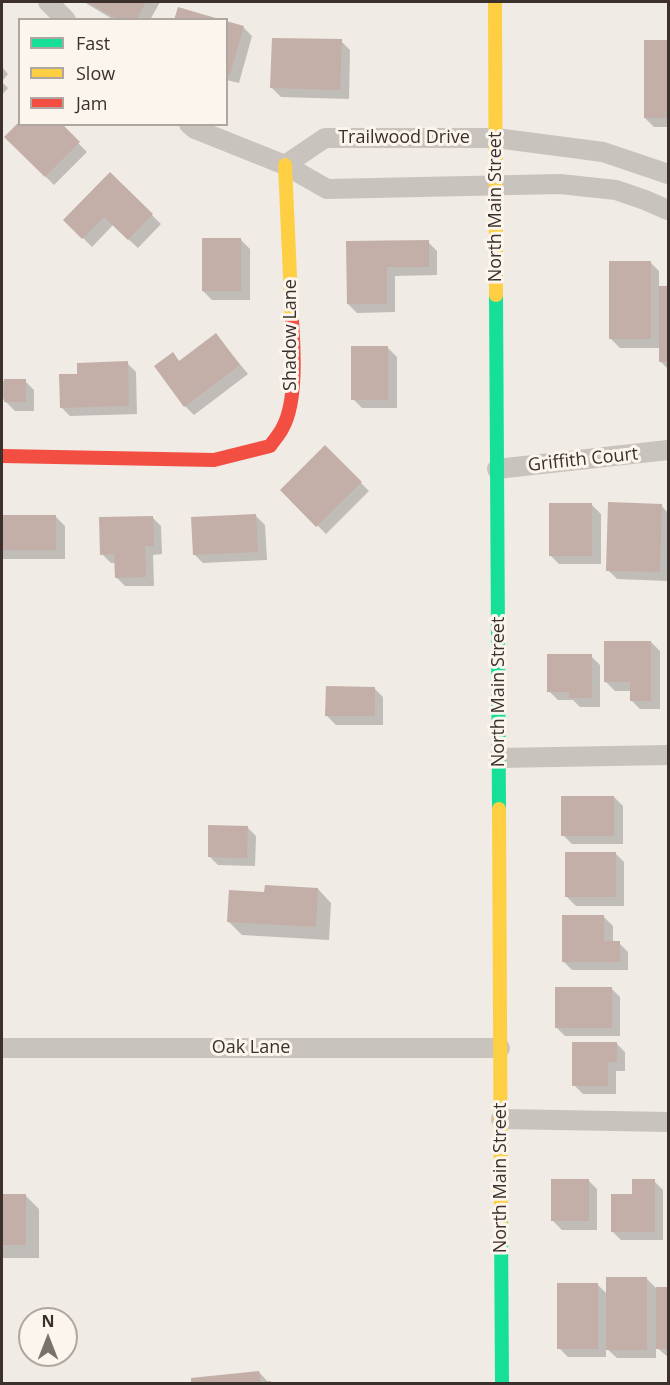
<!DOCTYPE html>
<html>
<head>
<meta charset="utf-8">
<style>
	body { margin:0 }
	#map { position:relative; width:670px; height:1385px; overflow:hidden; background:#f0ebe5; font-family:"Open Sans",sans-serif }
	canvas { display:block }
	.frame { position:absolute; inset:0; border:3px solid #3b302b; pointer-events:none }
	.legend { position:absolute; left:18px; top:18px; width:210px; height:108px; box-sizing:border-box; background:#fbf5ee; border:2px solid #aea6a0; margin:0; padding:8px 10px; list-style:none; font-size:18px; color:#3b302b }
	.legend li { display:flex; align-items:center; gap:12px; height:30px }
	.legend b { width:30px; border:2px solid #aea6a0 }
	.north { position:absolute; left:18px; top:1307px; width:60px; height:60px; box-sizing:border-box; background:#fbf5ee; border:2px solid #aea6a0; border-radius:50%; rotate:0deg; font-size:16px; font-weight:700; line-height:24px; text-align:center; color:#3b302b }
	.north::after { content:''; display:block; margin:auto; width:21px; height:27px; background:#7a716c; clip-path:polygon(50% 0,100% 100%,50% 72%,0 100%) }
</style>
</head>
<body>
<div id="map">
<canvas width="670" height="1385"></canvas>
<div class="frame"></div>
<ul class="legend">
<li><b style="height:8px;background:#16e098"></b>Fast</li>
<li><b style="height:8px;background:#ffcf43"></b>Slow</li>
<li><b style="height:8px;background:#f24e42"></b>Jam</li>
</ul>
<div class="north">N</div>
</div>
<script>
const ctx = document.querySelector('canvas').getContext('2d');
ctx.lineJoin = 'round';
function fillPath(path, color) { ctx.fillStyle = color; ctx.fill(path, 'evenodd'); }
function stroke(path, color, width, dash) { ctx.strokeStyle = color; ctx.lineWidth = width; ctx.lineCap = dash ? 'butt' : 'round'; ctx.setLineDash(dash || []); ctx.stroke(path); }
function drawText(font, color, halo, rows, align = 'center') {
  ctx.font = font + ' "Open Sans",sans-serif'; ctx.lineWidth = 6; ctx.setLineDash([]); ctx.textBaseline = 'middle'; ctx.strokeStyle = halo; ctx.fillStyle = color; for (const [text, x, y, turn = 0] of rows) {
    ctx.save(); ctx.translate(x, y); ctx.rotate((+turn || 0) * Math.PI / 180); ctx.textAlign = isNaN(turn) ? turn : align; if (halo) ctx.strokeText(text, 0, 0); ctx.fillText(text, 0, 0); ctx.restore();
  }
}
fillPath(new Path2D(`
	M84,2H160L150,20H114Z
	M226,23L243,27L252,36L239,83L226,80Z
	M341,41L350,50L349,99L281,97L272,88Z
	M645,42H668V127H654L645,118Z
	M2,67L8,74L2,81Z
	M2,82L8,88L2,95Z
	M20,124H59L87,152L54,185L6,137Z
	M110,174L161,224L138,248L113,225L92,247L65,220Z
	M241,240L250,249V300H212L203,291Z
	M428,242L437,251V275L395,276V312L357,313L348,304V243Z
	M650,262L659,271V287H668V369L661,362V348H620L611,339Z
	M216,335L248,374L194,415L185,406L172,354L180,362Z
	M388,348L397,357V408H362L353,399Z
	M127,363L136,372L137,414L70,416L61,407Z
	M2,379L3,381H25L34,390V411H15L3,399L2,416Z
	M325,447L369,491L326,534L282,490Z
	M592,505L601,514V564H559L550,555Z
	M661,505L668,513V581L617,579L608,570Z
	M256,516L265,525L267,560L203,563L194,554Z
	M2,517H56L65,526V559H2Z
	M152,517L161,526L162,554L153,555L154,586H125L116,577V563H111L102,554Z
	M651,642L660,651V709H640L631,700V691H615L606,682Z
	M591,656L600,665V707H580L573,700H558L549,691Z
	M374,688L383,697V725H336L327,716Z
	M614,797L623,806V844H572L563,835Z
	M247,827L256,836L255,866L218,865L209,856Z
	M615,853L624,862V906H576L567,897Z
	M318,889L331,903L329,940L242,935L229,922L265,894Z
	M604,917L613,926V943H619L628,952V970H572L563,961Z
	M611,988L620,997V1036H565L556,1027Z
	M616,1043L625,1052V1071H616V1094H583L574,1085Z
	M588,1180L597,1189V1230H562L553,1221Z
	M654,1181L663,1190V1240H621L612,1231L633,1196Z
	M25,1195L39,1209V1258H2V1196Z
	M647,1279L656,1288H668V1357L656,1347V1358H617L606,1348V1357H568L559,1348L597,1284L608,1295Z
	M259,1372L268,1382L272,1384H193Z`), '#0003');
fillPath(new Path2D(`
	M87,2H146L136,20H119Z
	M178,7L219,19L218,20H174Z
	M226,21L244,26L230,75L226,74Z
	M272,38L342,39L340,90L270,88Z
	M644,40H668V118H644Z
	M20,121V124H62L80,142L45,177L4,137Z
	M110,172L153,214L128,240L104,217L82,239L63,220Z
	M202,238H241V291H202Z
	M429,240V267H387V304H347L346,241Z
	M609,261H651V339H609Z
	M659,286H668V362H659Z
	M216,333L240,365L184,407L154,366L173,352L179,361Z
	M351,346H388V400H351Z
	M128,361L129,406L60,408L59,374H77V363Z
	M4,379H26V402H4Z
	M325,445L362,482L316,527L280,490Z
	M608,502L662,504L660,572L606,571Z
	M549,503H592V556H549Z
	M256,514L258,552L193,555L191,517Z
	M2,515H56V550H2Z
	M153,516L154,546H145L146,577L115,578L114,554L100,555L99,517Z
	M604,641H651V701H630V682H604Z
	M547,654H592V698H569V692H547Z
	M326,686L375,687V716H325Z
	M561,796H614V836H561Z
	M208,825L248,826L247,858L208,857Z
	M565,852H616V897H565Z
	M265,885L318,888L316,927L227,922L229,890L264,892Z
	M562,915H604V941H620V962H562Z
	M555,987H612V1028H555Z
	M572,1042H617V1062H608V1086H572Z
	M551,1179H589V1221H551Z
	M632,1179H655V1232H611V1194H632Z
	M2,1194H26V1245H2Z
	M606,1277H647V1350H606Z
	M557,1283H598V1349H557Z
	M656,1287H668V1349H656Z
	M259,1371L261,1382L271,1381V1384H191V1378Z`), '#c3afa7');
stroke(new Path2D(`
	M48,2L66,20
	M189,124L195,129L285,165L327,189L560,184L616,190L645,200L668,210
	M285,165L325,138H496L603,152L668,174
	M497,469L668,450
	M499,758L668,755
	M2,1048H500
	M501,1119L668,1122`), '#c9c3be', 20);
stroke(new Path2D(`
	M496,295L499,809
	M501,1220L502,1384`), '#16e098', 14);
stroke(new Path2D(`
	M495,2L496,295
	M285,165L292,321
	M499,809L501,1220`), '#ffcf43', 14);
stroke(new Path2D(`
	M2,456L214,460L270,446C274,440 280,434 283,427C297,401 294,350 292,321`), '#f24e42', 14);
drawText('18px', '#3b302b', '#fbf5ee', [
	["Trailwood Drive",404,138],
	["North Main Street",496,207,-90],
	["Shadow Lane",291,335,-90],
	["Griffith Court",583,460,-6],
	["North Main Street",499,692,-90],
	["Oak Lane",251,1048],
	["North Main Street",501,1178,-90]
]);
</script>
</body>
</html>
